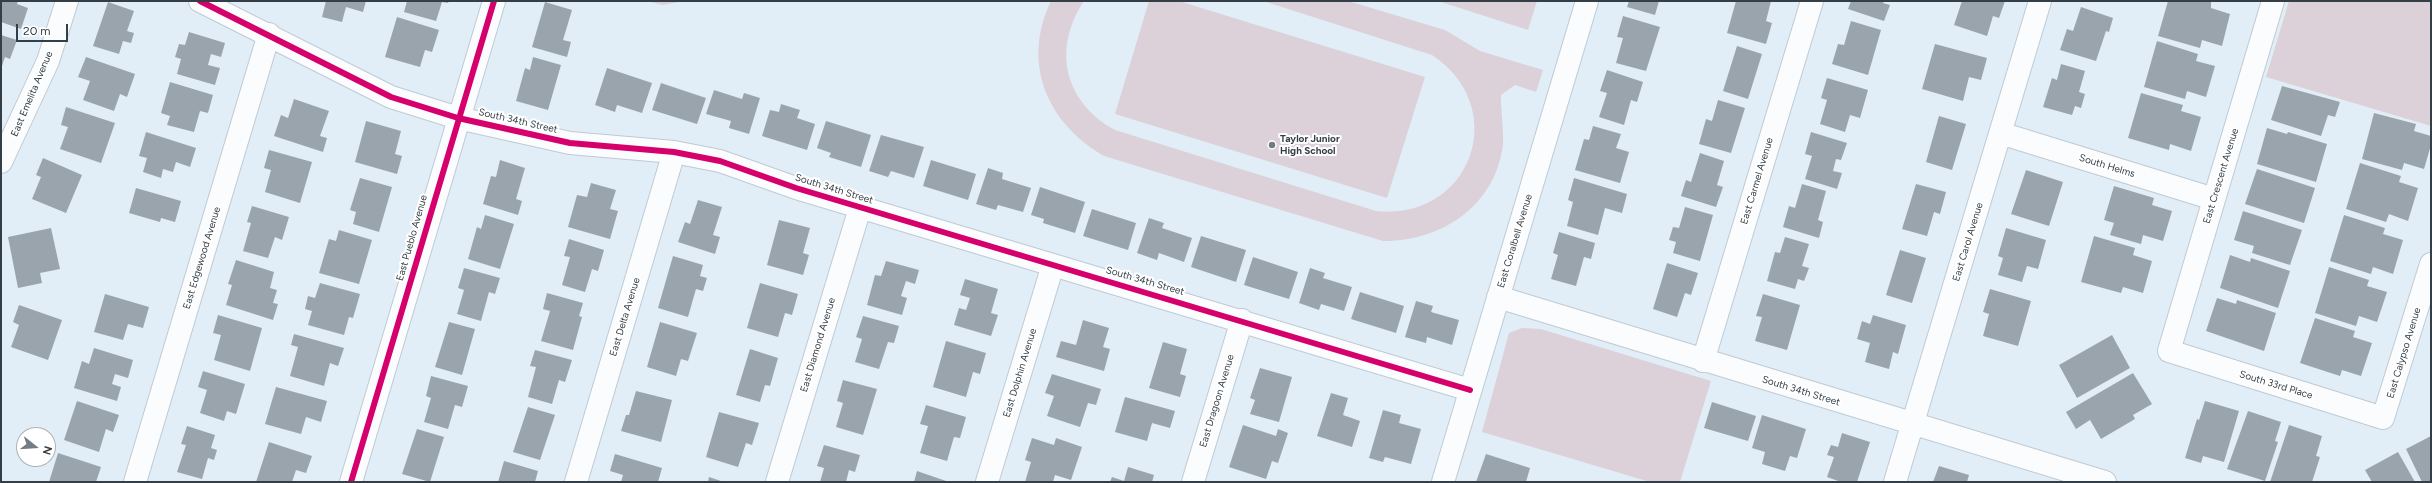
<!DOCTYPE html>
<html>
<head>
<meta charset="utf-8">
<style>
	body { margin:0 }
	#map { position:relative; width:2432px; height:483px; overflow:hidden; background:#e2eef7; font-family:Figtree,sans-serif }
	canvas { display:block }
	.frame { position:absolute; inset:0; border:2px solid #343e46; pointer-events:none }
	.north { position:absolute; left:16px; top:427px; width:40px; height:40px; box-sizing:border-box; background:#fff; border:1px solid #aeb2b5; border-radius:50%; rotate:107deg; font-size:11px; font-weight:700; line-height:16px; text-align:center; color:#343e46 }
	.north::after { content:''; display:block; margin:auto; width:14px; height:18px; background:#717c84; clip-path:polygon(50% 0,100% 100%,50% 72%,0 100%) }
	.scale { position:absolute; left:16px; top:24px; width:52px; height:18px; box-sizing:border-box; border:2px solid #343e46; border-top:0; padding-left:5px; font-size:12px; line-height:14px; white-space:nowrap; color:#343e46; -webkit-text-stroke:3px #fff; paint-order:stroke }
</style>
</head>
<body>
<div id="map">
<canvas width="2432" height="483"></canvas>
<div class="frame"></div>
<div class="north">N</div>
<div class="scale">20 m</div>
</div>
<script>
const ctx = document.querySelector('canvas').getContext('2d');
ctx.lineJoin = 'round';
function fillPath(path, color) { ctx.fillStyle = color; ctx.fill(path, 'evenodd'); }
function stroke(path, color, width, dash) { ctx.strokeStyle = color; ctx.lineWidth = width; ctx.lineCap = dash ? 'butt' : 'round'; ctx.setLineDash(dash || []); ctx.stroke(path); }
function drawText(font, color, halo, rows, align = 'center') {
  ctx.font = font + ' Figtree,sans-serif'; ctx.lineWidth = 4; ctx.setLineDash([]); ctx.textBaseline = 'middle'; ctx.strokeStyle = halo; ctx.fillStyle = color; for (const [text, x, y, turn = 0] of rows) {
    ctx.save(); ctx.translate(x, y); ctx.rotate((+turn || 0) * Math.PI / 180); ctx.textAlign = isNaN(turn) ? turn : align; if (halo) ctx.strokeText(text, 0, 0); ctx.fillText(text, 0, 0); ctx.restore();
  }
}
fillPath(new Path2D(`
	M646,1H685L663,5Z
	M1051,1H1084C1052,49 1064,102 1115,130L1376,211C1471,221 1512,108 1432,55L1263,1H1348L1445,30L1480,51L1543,70L1536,92L1515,85L1501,95C1500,98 1504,133 1503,143C1497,205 1441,242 1383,241L1104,156C1047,123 1021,63 1051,1Z
	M1149,1H1179L1425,77L1387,198L1115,114Z
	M1438,1H1537L1528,30Z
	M2289,1H2431V126L2266,77Z
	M1522,328L1541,329L1711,381L1680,482H1650L1482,432L1509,333Z`), '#dcd1d9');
fillPath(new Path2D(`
	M1,1H18L17,4L28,8L21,29L1,22Z
	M326,1H366L363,12L346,7L342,22L322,17Z
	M407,1H449L448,3L442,2L436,21L404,12Z
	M1629,1H1659L1655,15L1627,7Z
	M1736,1H1771L1766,21L1772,23L1766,44L1727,33Z
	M1851,1H1884L1883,3L1890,5L1884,21L1848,9Z
	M1962,1H2005L1999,18L1993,16L1987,36L1954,25Z
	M2168,1H2211V8L2230,14L2222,46L2202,40L2200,48L2158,36Z
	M108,2L134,11L127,31L134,33L131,43L123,41L119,54L93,46Z
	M545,2L572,10L563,40L571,42L567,57L532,47Z
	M2081,7L2113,18L2109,32L2106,31L2096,61L2060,50L2067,29L2073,31Z
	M1623,16L1660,27L1646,71L1616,63L1623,38L1617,37Z
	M397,17L439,30L432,52L425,50L420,67L385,57Z
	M1851,21L1881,30L1868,75L1832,64L1838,44L1844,45Z
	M189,32L225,43L221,57L211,54L208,65L220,68L215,85L177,74L181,59L175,57L179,44L185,45Z
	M1,35L17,40L10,59L5,57L1,69Z
	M2157,41L2198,54L2196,61L2215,66L2206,97L2187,91L2185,99L2144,87Z
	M1935,44L1987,58L1981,80L1969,77L1963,101L1922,89Z
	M1737,46L1762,54L1748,99L1723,91Z
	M86,57L135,74L127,97L120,94L114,111L83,100L90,81L78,77Z
	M533,57L561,65L548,110L516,101L525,68L530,70Z
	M2061,64L2085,71L2079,92L2085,94L2081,108L2075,106L2072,115L2043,107L2052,78L2057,80Z
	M607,68L652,83L642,113L617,105L615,112L595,105Z
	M1607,70L1643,82L1637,102L1631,100L1624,125L1599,117L1607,93L1600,91Z
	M1827,78L1868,90L1860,118L1850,115L1845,132L1820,124L1827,100L1821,98Z
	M170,82L213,95L208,113L200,111L194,132L167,125L170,116L161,113Z
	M661,83L706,98L697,124L652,110Z
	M2282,86L2340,102L2335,117L2328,115L2321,136L2271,120Z
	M714,90L742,99L744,93L760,98L749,134L729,128L731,121L706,114Z
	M2141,93L2183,105L2181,111L2201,117L2191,151L2170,144L2169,150L2128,138Z
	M294,99L329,111L320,136L327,138L323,152L274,136L281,115L288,118Z
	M1718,100L1745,108L1731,153L1699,144L1706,119L1712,121Z
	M781,104L800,110L797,118L815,124L807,150L762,136L770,110L779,112Z
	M66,107L115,123L101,163L60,149L68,127L61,125Z
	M2374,113L2416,124L2414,131L2431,136V145L2424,169L2404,163L2402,170L2362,159Z
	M1939,116L1966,124L1952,170L1926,162Z
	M366,121L401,131L395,154L402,156L397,174L355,162Z
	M826,121L871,135L861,167L829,157L831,153L817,148Z
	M1593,126L1621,134L1616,148L1629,152L1620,183L1575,170L1584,139L1589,140Z
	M2267,128L2287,134L2288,132L2327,144L2316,182L2257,164Z
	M146,132L196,148L190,167L176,162L173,172L163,169L161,178L143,172L147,158L139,156Z
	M1811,132L1847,143L1841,160L1836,159L1833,171L1842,173L1837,189L1805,179L1812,156L1805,154Z
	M881,135L924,147L914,178L891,171L888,177L869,171Z
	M269,150L312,162L300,203L265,192L271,170L264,168Z
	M1700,153L1724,161L1717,185L1723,187L1716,207L1681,196L1686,180L1691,182Z
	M43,158L82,175L66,213L32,199L41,177L36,175Z
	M500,160L525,168L516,199L522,201L518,215L483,204L491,176L496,177Z
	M931,160L976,174L968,200L923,186Z
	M2360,163L2401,176L2399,182L2418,188L2408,221L2389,214L2386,222L2346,209Z
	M988,168L1003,173L1002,179L1031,188L1023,212L998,205L996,210L976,204Z
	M2257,169L2315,188L2304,223L2245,204Z
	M2026,170L2063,182L2049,226L2011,214Z
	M360,178L392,187L379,232L353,224L356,212L350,210Z
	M1574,178L1627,194L1622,213L1605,208L1598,235L1567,226L1573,202L1568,200Z
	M591,183L616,190L610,209L618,211L610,239L568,227L577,195L587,197Z
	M1802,184L1826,191L1818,220L1823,222L1819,238L1783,227L1789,206L1795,208Z
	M1916,184L1946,192L1940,214L1934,212L1927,236L1902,229Z
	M2114,186L2154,198L2152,205L2172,211L2163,241L2143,235L2141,244L2110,235L2114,223L2104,220Z
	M1040,187L1085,202L1075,233L1043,223L1044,219L1031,215Z
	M136,188L181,201L175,222L161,218L160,222L129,213Z
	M698,200L722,207L713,235L720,237L715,254L678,242L685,222L690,224Z
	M252,206L289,217L282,240L275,237L268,258L243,251L251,223L247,222Z
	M1685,207L1713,215L1700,261L1673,253L1676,242L1669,240L1673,227L1679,228Z
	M1092,209L1136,223L1128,250L1083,236Z
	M2243,211L2302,230L2290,265L2252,253L2254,246L2234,240Z
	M485,215L514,224L500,269L468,259L477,227L481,229Z
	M2344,215L2385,228L2383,234L2403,240L2393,274L2373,267L2371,274L2330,261Z
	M1149,218L1164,223L1162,228L1192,238L1184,262L1159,253L1157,260L1137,253Z
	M779,220L810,228L803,253L809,255L803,275L767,265Z
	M51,228L60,269L40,273L42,283L18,288L8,237Z
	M2006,228L2046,240L2038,269L2027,266L2022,282L1998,275L2003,258L1998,256Z
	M339,230L372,240L359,284L319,273L329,239L336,241Z
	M1559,232L1595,243L1591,259L1584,257L1576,286L1551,279L1558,255L1553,253Z
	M1201,236L1246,250L1236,282L1191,267Z
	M2094,236L2135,248L2133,255L2152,261L2143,293L2123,287L2121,293L2081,282Z
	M1785,237L1809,244L1802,266L1809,268L1804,281L1798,279L1795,289L1767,281L1775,252L1780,253Z
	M569,239L604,250L598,271L592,269L585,292L562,285L570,257L564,256Z
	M1900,250L1926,258L1912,303L1886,295Z
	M2230,255L2250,262L2251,258L2290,271L2278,308L2220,288Z
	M673,256L703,265L700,276L707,278L703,291L696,289L688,317L658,308Z
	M1253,257L1298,272L1289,299L1244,285Z
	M236,260L274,272L270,288L277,290L273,303L278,304L273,320L226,305L232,285L228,284Z
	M886,261L919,270L915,284L906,281L901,296L907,298L902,315L867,305L875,275L881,276Z
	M1667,263L1698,273L1691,295L1685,293L1677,317L1653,309Z
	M2329,267L2369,280L2367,286L2387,292L2377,322L2359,316L2356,326L2315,313Z
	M464,268L500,278L495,294L489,292L481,321L457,314L464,290L458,288Z
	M1310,268L1325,273L1323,278L1352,287L1344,311L1321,304L1319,310L1299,303Z
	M965,279L998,289L991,313L998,315L991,336L954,325L959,308L966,310L970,298L960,295Z
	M320,283L360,294L353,318L349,317L344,335L308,325L312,311L305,309L308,296L315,298Z
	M760,283L798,294L792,315L785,313L778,337L747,328Z
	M1990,289L2031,301L2018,346L1983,336L1989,314L1983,312Z
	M1360,292L1404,306L1396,333L1351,319Z
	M547,293L583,303L579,316L582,317L573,350L541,341L550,311L543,309Z
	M105,294L149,307L143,328L128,324L123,340L94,332Z
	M1763,294L1800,305L1787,350L1755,341L1762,317L1756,316Z
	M2217,298L2236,304L2237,300L2276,313L2264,351L2206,331Z
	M1416,301L1433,306L1431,312L1459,320L1452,345L1427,337L1426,343L1405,337Z
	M19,305L62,320L48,360L11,347L19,325L13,322Z
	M218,315L262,328L250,371L214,360L221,335L213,333Z
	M1873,315L1906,325L1898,354L1893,352L1889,369L1865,362L1870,343L1857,339L1862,321L1870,324Z
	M863,316L899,326L894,343L888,342L879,369L855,362L862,339L856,337Z
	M2315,318L2355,331L2353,337L2372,343L2361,376L2342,370L2340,376L2300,363Z
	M1083,320L1109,328L1103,347L1110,349L1104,371L1056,357L1061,341L1076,345Z
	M449,322L475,329L462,375L435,367Z
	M660,322L697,333L688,361L681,359L676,376L647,367Z
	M294,334L344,348L338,366L330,363L324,386L290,376L298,347L291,345Z
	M2112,335L2130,368L2077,398L2059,365Z
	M946,341L986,353L980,374L973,372L966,397L933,387Z
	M1163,342L1187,349L1180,374L1186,376L1180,397L1149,388Z
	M94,348L133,360L128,378L115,374L112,384L121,387L117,401L74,388L82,361L89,364Z
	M750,349L778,358L770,386L765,385L760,402L736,395Z
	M535,350L572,360L565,382L559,380L552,404L528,397L536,367L530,366Z
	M1260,368L1292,377L1279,422L1250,414L1255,400L1250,398Z
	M203,371L245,384L236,414L227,411L224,421L200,413L207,390L198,387Z
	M2133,373L2152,404L2133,415L2135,419L2101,439L2090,420L2076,429L2066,412Z
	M1052,374L1101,389L1096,405L1088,403L1080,427L1047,416L1054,396L1045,393Z
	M431,376L468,386L462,407L455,405L448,429L424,422L431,398L426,396Z
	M843,380L877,389L863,435L836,427L843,403L837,401Z
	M276,387L327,401L321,422L306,417L301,434L265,424Z
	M636,391L672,400L661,442L621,431L626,415H629Z
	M1331,393L1348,398L1343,415L1360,421L1352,447L1317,436Z
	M1125,397L1175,411L1170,428L1152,423L1147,441L1115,432Z
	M77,401L119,415L113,432L106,429L99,452L64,440Z
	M2205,401L2239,411L2224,462L2203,456L2201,463L2185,458L2197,419L2199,420Z
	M1712,402L1756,416L1748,441L1704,428Z
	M926,405L966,417L960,438L954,437L947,461L920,453L928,426L920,424Z
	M528,407L555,415L540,460L513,452Z
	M1383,410L1401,415L1399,423L1421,429L1411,464L1385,457L1383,462L1369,458Z
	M2248,411L2281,422L2275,441L2278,442L2265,481L2227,469Z
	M719,412L759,423L752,445L746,443L738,467L706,457Z
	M1762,415L1806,429L1797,458L1790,456L1785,471L1762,464L1765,452L1752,448Z
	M1243,425L1276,436L1278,429L1288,433L1278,463L1272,461L1266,479L1229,467Z
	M2289,425L2322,436L2316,456L2320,457L2312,482H2270Z
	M187,426L215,435L211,448L217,450L214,460L208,458L202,479L177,472L186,445L181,444Z
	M417,429L444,437L430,482L402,474Z
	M1842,433L1870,442L1857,482H1841L1827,477L1834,457L1827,455L1831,445L1838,447Z
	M2431,436V482H2422L2406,449Z
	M1032,438L1054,445L1056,438L1082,447L1071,480L1055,475L1053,482H1025L1031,462L1025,460Z
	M269,442L312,456L306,473L296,470L292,482H256Z
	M824,445L860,455L855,472L849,470L846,482H820L824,468L817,466Z
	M2398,452L2415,482H2372L2365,470Z
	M58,453L101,467L96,482H49Z
	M615,454L662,468L658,482H621L623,475L610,471Z
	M1486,454L1530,468L1526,482H1476Z
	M504,461L538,471L535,482H498Z
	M1939,466L1969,475L1967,482H1933Z
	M1128,467L1154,475L1152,482H1110L1112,477L1124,481Z
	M917,471L949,482H914Z
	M709,477L724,482H708Z`), '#9aa4ac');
const minor = new Path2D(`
	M200,1L391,97L458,118L570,143L674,152L720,161L796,188L1470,390
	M2273,1L2169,351L2383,418L2431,264
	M2000,133L2214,199
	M1,162L48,61L67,1
	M1498,297L2105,482
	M1703,361L1812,1
	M135,482L269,34
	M351,482L494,1
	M576,482L674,152
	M777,482L860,208
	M987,482L1053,265
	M1193,482L1242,320
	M1443,482L1587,1
	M1895,482L2040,1`);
stroke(minor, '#bfcad2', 24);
stroke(minor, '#fbfcfe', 22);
stroke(new Path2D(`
	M200,1L391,97L458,118L570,143L674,152L720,161L796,188L1470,390
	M351,482L494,1`), '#d6006c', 6);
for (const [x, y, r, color] of [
	[1272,145,4,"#717c84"]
]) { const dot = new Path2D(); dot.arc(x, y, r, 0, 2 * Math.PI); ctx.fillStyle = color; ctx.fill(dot); stroke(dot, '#fff', 1.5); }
drawText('10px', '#343e46', '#fff', [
	["East Emelita Avenue",32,94,-67],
	["South 34th Street",518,121,13],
	["South Helms",2107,166,17],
	["East Crescent Avenue",2221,176,-73],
	["East Carmel Avenue",1757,181,-73],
	["South 34th Street",834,189,17],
	["East Pueblo Avenue",412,238,-74],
	["East Coralbell Avenue",1515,241,-73],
	["East Carol Avenue",1968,242,-73],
	["East Edgewood Avenue",202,258,-73],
	["South 34th Street",1145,281,16],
	["East Delta Avenue",625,317,-73],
	["East Diamond Avenue",818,345,-73],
	["East Calypso Avenue",2404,353,-73],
	["East Dolphin Avenue",1020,373,-73],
	["South 33rd Place",2276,385,17],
	["South 34th Street",1801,391,17],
	["East Dragoon Avenue",1217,401,-73]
]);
drawText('bold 10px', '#343e46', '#fff', [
	["Taylor Junior",1280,139],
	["High School",1280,151]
], 'left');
</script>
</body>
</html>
